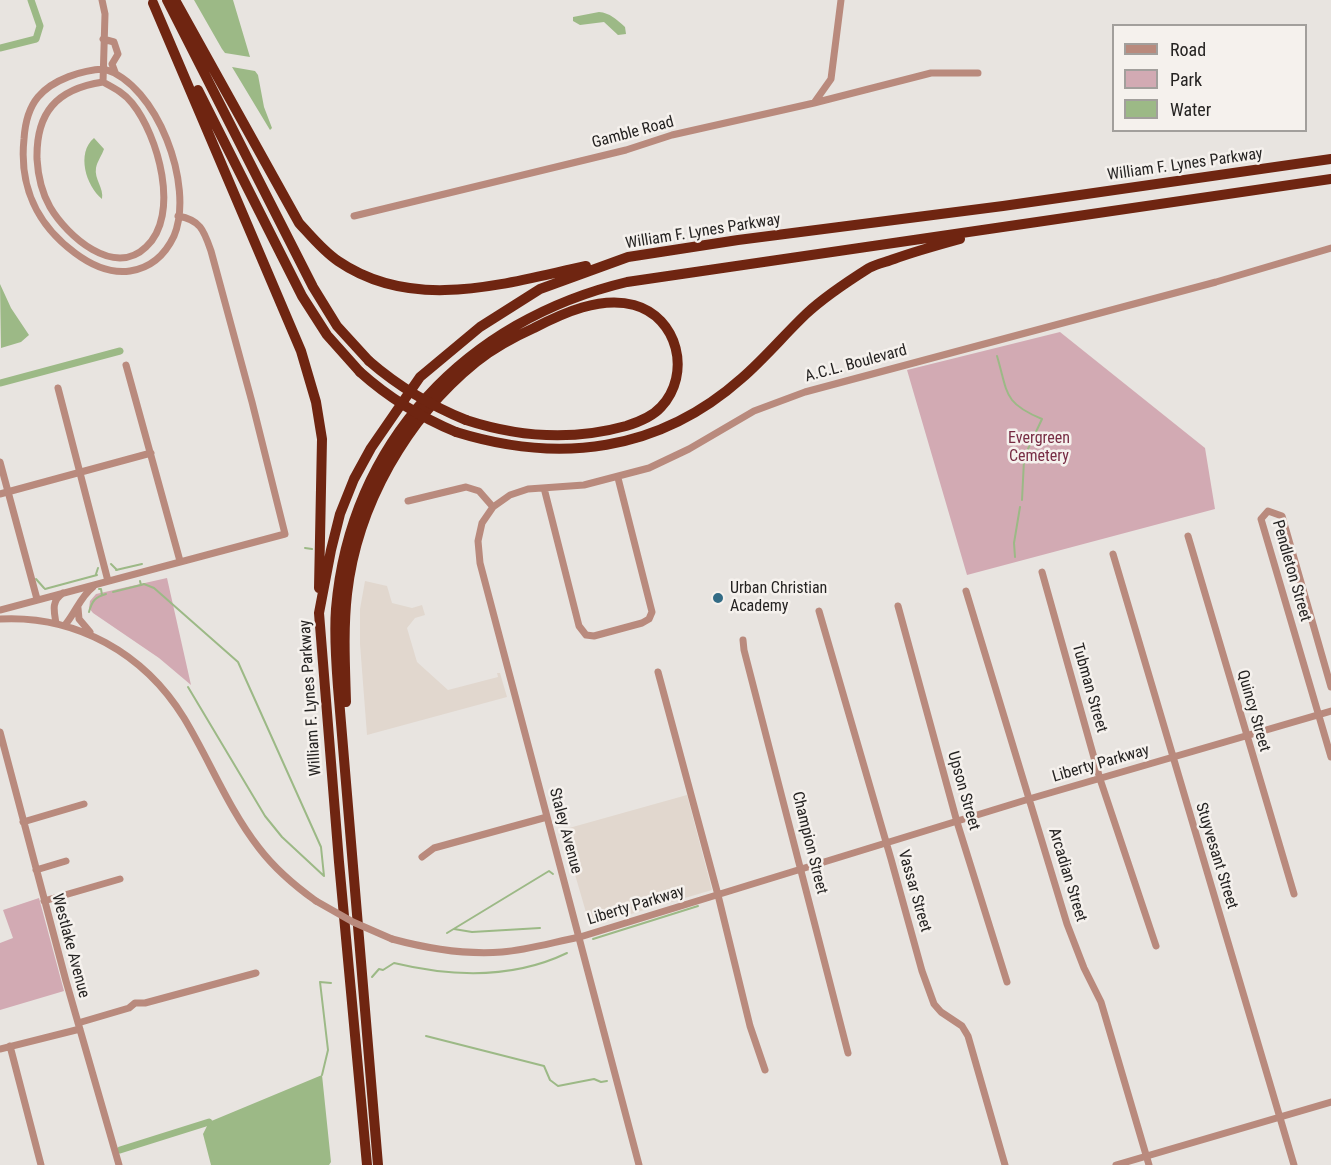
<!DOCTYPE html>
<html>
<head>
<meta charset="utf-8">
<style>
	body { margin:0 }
	#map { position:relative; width:1331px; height:1165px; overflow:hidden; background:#e8e4e0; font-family:"Roboto Condensed",sans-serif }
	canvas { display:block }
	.legend { position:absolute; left:1112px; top:24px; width:195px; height:108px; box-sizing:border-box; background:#f5f1ed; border:2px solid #a29f9c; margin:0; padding:8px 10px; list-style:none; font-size:18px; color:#252322 }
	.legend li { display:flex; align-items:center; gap:12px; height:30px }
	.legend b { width:30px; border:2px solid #a29f9c }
</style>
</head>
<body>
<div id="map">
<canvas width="1331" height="1165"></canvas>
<ul class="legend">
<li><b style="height:8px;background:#b98a7d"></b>Road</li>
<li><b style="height:16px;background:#d2aab3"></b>Park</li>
<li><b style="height:16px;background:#9cb986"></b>Water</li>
</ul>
</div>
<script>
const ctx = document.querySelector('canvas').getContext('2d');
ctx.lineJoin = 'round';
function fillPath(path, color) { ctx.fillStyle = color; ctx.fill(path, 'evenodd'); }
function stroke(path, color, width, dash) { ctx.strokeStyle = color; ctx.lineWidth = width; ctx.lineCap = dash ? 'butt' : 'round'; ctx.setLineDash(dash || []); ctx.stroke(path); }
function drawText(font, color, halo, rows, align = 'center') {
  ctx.font = font + ' "Roboto Condensed",sans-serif'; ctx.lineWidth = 5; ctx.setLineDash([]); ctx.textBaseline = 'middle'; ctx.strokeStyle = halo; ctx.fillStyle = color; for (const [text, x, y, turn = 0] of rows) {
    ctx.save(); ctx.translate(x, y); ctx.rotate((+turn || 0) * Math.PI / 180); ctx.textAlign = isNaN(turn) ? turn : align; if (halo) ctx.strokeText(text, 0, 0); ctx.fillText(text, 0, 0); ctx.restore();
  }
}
fillPath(new Path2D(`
	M365,581L387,586L392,603L412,608L422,605L425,615L415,618L407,628L417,662L448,690L498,677L497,673H500L507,697L367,735L360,644V609Z
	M687,795L712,890L590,926L562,830Z`), '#e1d7ce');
fillPath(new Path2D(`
	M1060,332L1205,448L1215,509L967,575L907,370Z
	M167,578L191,685L159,658L93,613L89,608L90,601L96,594Z
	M39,898L64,991L0,1010V943L13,938L3,910Z`), '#d2aab3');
fillPath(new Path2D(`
	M194,0H233L250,57L225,53L222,49Z
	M599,12C610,13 616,19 625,27L626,34L618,35L604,22L580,25L573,21V17Z
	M232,67L255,71L258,75L264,107L272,128L270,130Z
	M94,138L104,149C102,155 97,162 96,168C94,179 104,188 102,199C86,186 76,153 94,138Z
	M0,284L11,308L29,335L21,342L1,348Z
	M322,1075L331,1162L329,1165H211L203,1134L209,1122Z`), '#9cb986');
stroke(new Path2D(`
	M997,356C1008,393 1003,403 1042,419L1027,451
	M1022,500L1024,460
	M305,548L312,549
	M1015,557L1014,543L1020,507
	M111,564L117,570
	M116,570L142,564
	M96,574L98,568
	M36,579L44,588
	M140,581L141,585L144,584L154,588L238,662L321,847L324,876
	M45,589L97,575
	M99,589H101L102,595
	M113,592L141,585
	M89,612C92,601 95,597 106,594
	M188,687L265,816L282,837L324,876
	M454,929L472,932L540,928
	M447,933L549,871L553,874
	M593,939L698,906
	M372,977L379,969L383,970L394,963C452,977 513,979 567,953
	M426,1036L544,1066L550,1080L558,1086L594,1079L601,1082L607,1081
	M322,1075L328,1050L320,982L331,983`), '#9cb986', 2);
stroke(new Path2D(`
	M0,48L36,39L40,26L31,0
	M0,383L120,351
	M120,1150L209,1122`), '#9cb986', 7);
stroke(new Path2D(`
	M102,0L105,14L103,82
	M103,39L114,42L118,54L112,64L115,72
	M104,69C157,84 195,186 174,236C165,255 150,268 130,271C109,274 91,265 75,253C37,225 19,186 24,139C25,123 28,109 38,97C53,79 83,70 104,69Z
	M103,82C114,88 124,93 132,103C158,135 181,215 146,247C114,278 67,236 50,207C42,193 38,176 37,159C36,113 56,89 103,82Z
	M814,103L931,73H978
	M354,216L626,150L672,135L814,103L831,79L841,0
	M126,365L180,561
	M58,388L108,581
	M0,462L37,599
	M544,488L579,626L586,635L594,636L642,623L649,619L652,612L618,478
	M0,494L151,453
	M408,501L466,487L479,491L493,507
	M1188,536L1294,894
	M1113,554L1294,1165
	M1042,572L1100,779L1156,946
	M966,591L1067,924L1084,968L1101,1002L1149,1165
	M898,606L957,822L1007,982
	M78,608L79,619L90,632
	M0,610L285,534L252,402L211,251C204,231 201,220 178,216
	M819,611L891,859L922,971L934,1004L941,1012L962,1026L968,1036L1005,1165
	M0,619C76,615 144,653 184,718C210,761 228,808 259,848C275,869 295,886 316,901
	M56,623C54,611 51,601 63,593
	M65,625C76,612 80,597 93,587
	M743,640L744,650L848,1053
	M658,672L718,895L750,1026L765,1070
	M1331,687L1282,516L1268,511L1261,519L1331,757
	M0,732L66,981L119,1165
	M23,822L84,804
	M422,857L434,848L547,817
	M36,870L66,861
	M44,901L120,879
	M392,939C429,949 464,955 502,952C528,950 554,942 580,937L1029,799L1331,711
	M78,1023L129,1008L135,1003H145L256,973
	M10,1046L41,1165
	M0,1049L80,1029
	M639,1165L480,563L478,541L482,523L493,507L510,495L528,489L584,485L649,468L689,449L754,411L805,392L1216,282L1331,248
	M1116,1165L1331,1102`), '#b98a7d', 7);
stroke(new Path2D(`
	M167,0L313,287L337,326L369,361
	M175,0L299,223C311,236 323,251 338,261C414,313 505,283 586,266
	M153,3L301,351L316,402L322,439L319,588
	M198,90L302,296L327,335L360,372
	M456,432C559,464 659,452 742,378C765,358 784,335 806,314C822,299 850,280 869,268C876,264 886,262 894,259C916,251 938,245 960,239
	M346,702C345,666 343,630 347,594C357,505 407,418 476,362C494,348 514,337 534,328C563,313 600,296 634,305C678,317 692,374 661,407C652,417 639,422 626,426C572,441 518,437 466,420
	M367,1165L339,862L319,613L331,550L340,514L354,479L371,448L420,377L480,327L540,289L628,257L738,240L1003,206L1331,159
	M378,1165L338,687C336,661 334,635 336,609C350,442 467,320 627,282L1331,179`), '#6f2511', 10);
stroke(new Path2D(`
	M316,901L353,922L392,939`), '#b98a7d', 7);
stroke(new Path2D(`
	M369,361C399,387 429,405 466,420
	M360,372C389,398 420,417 456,432`), '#6f2511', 10);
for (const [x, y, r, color] of [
	[718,598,6,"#326b85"]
]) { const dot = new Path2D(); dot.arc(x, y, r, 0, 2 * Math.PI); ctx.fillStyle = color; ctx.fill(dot); stroke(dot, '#f5f1ed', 2); }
drawText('16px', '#252322', '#f5f1ed', [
	["Gamble Road",633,133,-15],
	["William F. Lynes Parkway",1185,165,-8],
	["William F. Lynes Parkway",703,232,-9],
	["A.C.L. Boulevard",856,364,-15],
	["Pendleton Street",1291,571,74],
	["Tubman Street",1089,688,74],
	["William F. Lynes Parkway",311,698,-94],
	["Quincy Street",1253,711,74],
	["Liberty Parkway",1101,764,-16],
	["Upson Street",963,791,74],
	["Staley Avenue",565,831,75],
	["Champion Street",809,843,76],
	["Stuyvesant Street",1216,856,73],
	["Arcadian Street",1067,875,73],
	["Vassar Street",914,891,74],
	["Liberty Parkway",636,906,-17],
	["Westlake Avenue",70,946,75]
]);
drawText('16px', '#772c44', '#f5f1ed', [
	["Evergreen",1039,439],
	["Cemetery",1039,457]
]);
drawText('16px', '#252322', '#f5f1ed', [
	["Urban Christian",730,589],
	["Academy",730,607]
], 'left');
</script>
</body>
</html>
